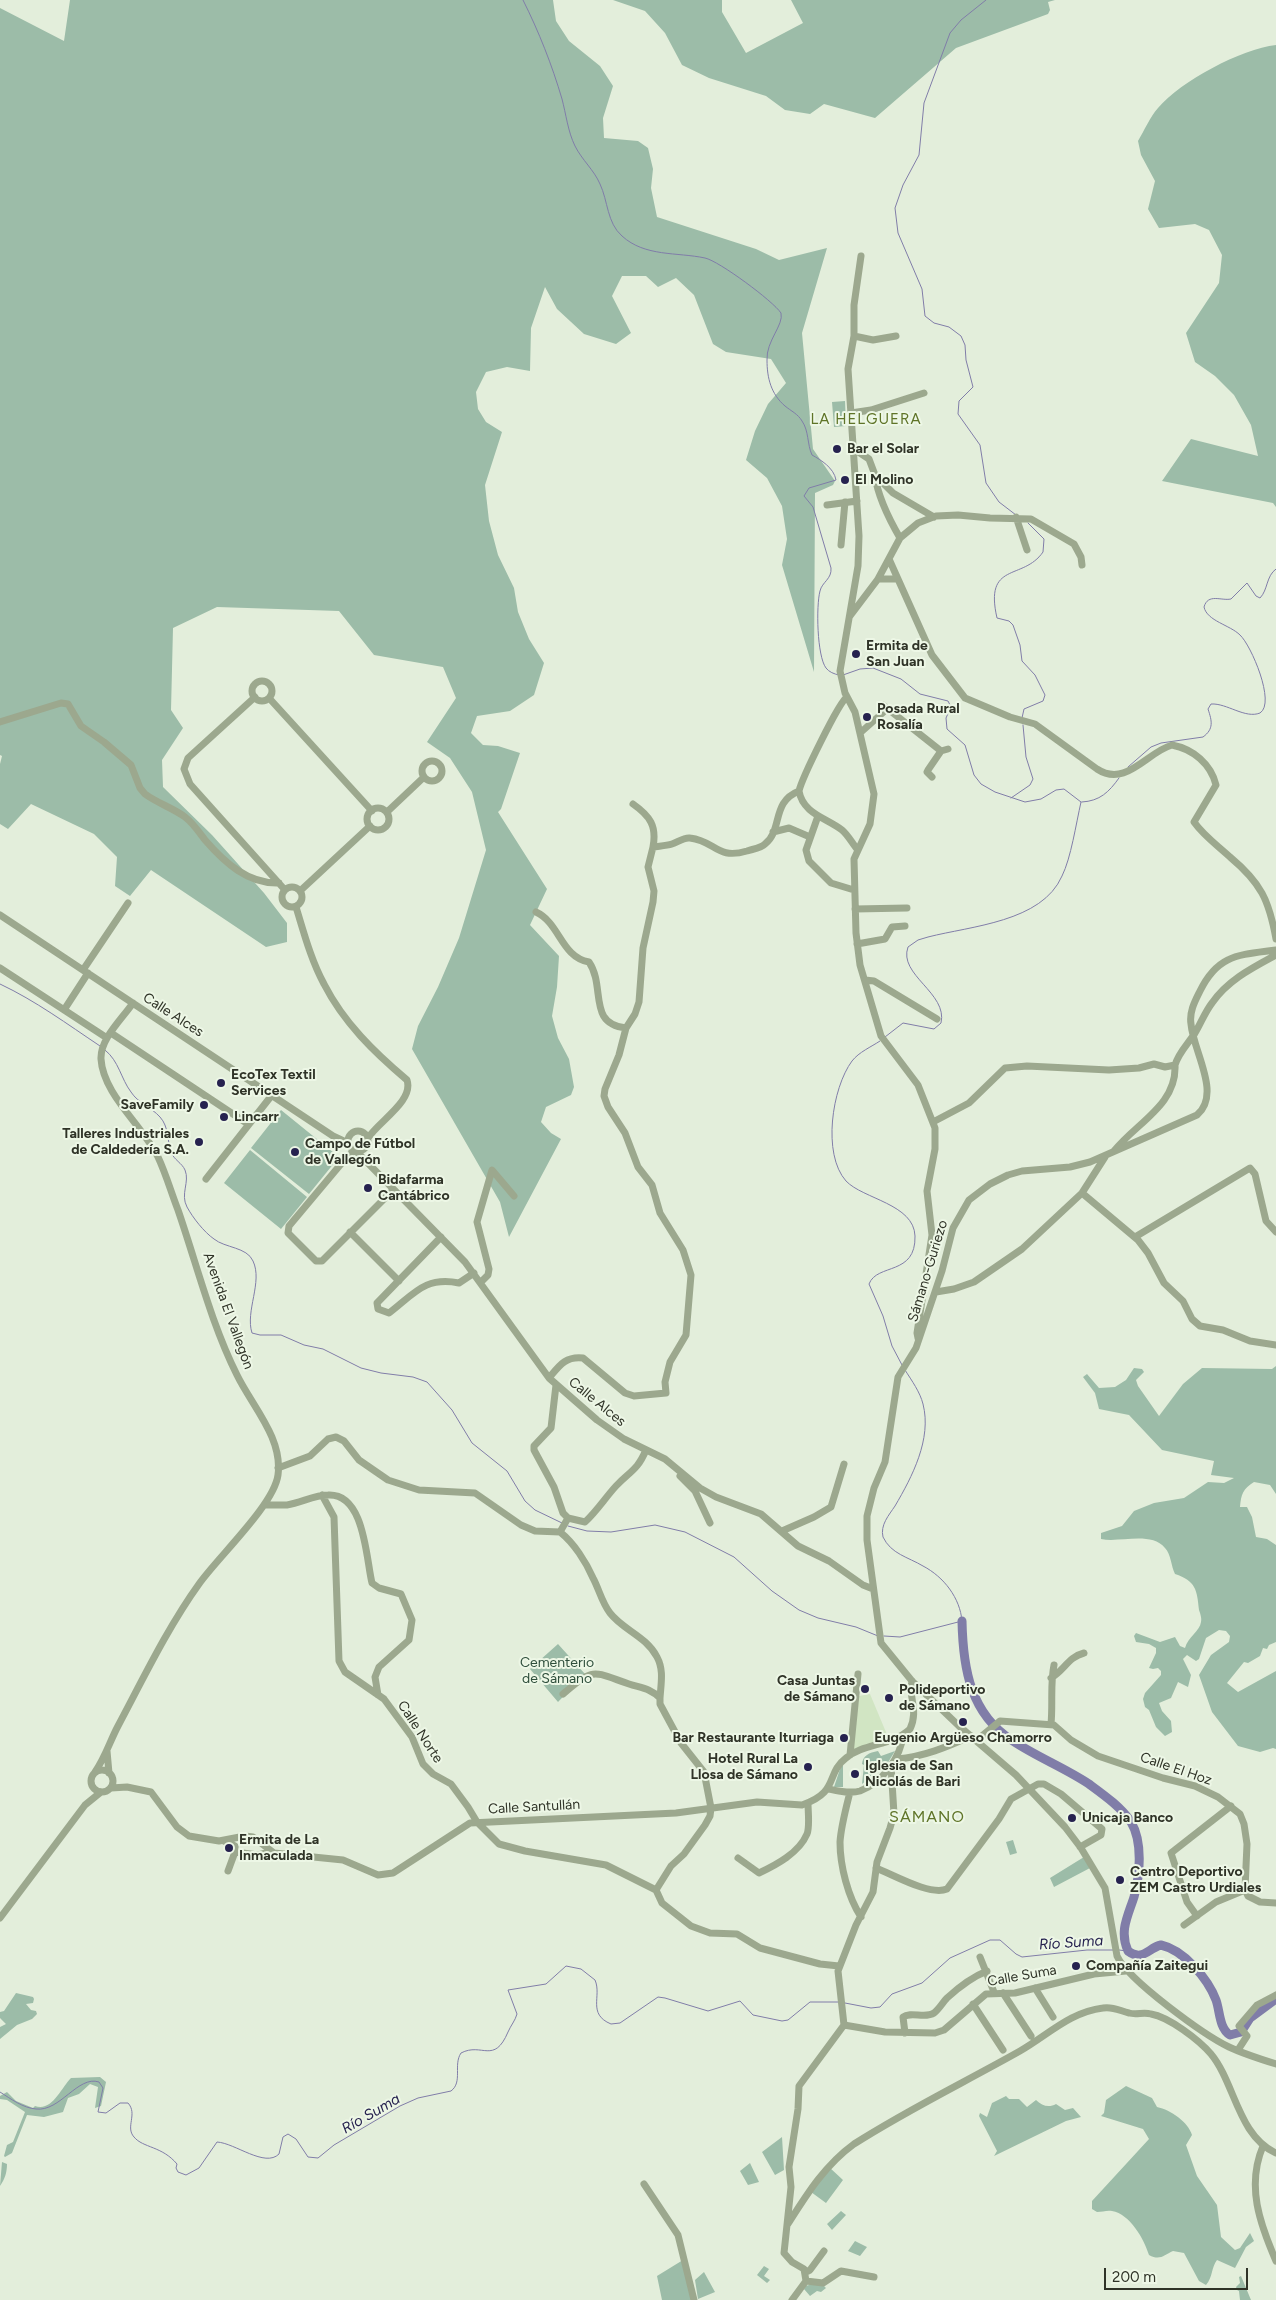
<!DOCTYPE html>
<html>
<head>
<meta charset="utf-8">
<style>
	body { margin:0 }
	#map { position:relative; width:1276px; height:2300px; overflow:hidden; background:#e3eedb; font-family:Figtree,sans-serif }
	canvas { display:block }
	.scale { position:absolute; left:1104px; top:2268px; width:144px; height:22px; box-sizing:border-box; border:2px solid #2f3327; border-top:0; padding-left:6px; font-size:15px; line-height:18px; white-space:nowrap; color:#2f3327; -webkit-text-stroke:4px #edf7e6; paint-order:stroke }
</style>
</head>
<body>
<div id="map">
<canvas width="1276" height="2300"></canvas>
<div class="scale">200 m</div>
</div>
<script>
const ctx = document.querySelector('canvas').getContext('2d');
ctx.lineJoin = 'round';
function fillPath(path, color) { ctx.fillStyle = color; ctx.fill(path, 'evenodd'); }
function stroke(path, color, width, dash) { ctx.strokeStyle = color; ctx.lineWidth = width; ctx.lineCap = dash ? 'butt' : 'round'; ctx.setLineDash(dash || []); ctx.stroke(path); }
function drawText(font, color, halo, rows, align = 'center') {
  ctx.font = font + ' Figtree,sans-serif'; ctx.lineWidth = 4; ctx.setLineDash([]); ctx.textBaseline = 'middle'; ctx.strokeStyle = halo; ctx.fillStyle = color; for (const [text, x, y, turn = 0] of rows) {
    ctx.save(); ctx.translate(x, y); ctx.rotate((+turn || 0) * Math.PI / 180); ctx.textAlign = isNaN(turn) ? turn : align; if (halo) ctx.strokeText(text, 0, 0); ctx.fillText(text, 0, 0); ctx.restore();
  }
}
fillPath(new Path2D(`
	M70,0H553L556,21L569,41L600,66L613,86L603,118L604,138L638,141L648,148L653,169L651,188L657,217L756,249L779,260L827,248L802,333L813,449L835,481L833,485L815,493L814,672L782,565L787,539L782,506L767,478L746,460L755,431L768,404L786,383L771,359L726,352L713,344L694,295L676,278L658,287L646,276H622L612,296L631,333L616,344L584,334L557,309L545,287L531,328L530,371L507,367L486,372L476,392L478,409L486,422L502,432L485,485L489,521L498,555L514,588L518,612L529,639L544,663L534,695L510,711L477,716L471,733L483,745L498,746L520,753L501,809L498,812L547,889L530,925L559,956L557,987L552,1016L558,1038L569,1059L574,1087L571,1095L546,1107L541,1122L551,1133L561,1139L509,1237L500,1202L412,1049L418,1026L438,987L459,938L486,850L472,792L450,758L427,742L456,698L443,667L374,655L339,611L217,607L173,628L171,710L183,728L162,760L163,787L212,835L264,893L287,923V942L266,947L151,870L130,896L115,886L117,857L94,834L31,804L8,829L0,824V764L2,756L0,755V8L64,41Z
	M613,0H722V12L746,53L803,23L791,0H1055L1048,2L1050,10L1048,14L956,48L875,118L824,104L810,114L785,110L766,96L709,78L682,65L665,33L645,11Z
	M1276,45V507L1273,503L1162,481L1191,439L1258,456L1251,425L1234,395L1215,376L1195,362L1186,333L1219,283L1222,255L1209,230L1195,224L1159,228L1148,209L1155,181L1141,155L1138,141C1144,131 1150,117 1158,108C1181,81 1241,49 1276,45Z
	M845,401L846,426L834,427L832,402Z
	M281,1110L339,1157L309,1194L251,1148Z
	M250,1150L307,1197L281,1229L224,1183Z
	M1276,1366V1494L1270,1485L1254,1482C1243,1489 1241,1494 1240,1507H1247L1252,1517L1256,1537L1267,1539L1276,1545V1642L1269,1645L1267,1649L1263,1648L1260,1656L1248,1663L1244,1662L1227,1683L1238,1692L1276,1671V1749L1273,1748L1260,1752L1238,1746L1212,1712L1199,1675L1211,1655L1229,1642L1230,1636L1226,1631L1219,1630L1206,1638L1199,1659L1196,1661L1187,1655L1183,1659L1191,1675L1188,1687L1178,1682L1171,1698L1159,1703L1162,1711L1171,1721L1172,1732L1165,1736L1156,1727L1149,1710L1145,1707L1143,1699L1145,1693L1161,1675V1671L1158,1668L1153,1669L1149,1668L1156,1653V1648L1149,1644L1136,1642L1134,1636L1136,1633L1160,1642L1175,1637L1180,1646L1185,1648C1188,1637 1200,1631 1201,1622C1202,1618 1200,1613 1199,1610C1197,1590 1196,1581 1175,1574C1171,1566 1171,1554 1165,1548C1151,1531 1120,1543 1101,1539V1533L1122,1526L1134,1511L1154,1503L1184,1498L1208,1482L1224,1483L1234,1478L1211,1475L1214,1461L1162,1450L1129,1415L1099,1409L1095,1393L1083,1377L1087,1374L1099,1388L1115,1387L1126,1380L1134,1368L1142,1369L1144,1372L1136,1380L1138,1386L1159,1416L1183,1384L1202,1368L1272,1369Z
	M558,1644L585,1674L558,1702L530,1669Z
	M878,1751L881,1756L895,1751L887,1764L862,1784L864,1765L862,1764C863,1755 869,1753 878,1751Z
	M843,1765V1787H834L841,1766Z
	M1013,1840L1017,1853L1010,1855L1006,1842Z
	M1084,1857L1090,1868L1054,1887L1050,1878Z
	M16,1993L33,1997L34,1999L33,2003L26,2004L31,2010L36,2011L37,2014L32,2019L17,2025L0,2039V2027L6,2024L0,2018V2012L4,2011Z
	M100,2077L106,2082L101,2106L95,2108L98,2087L90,2084L79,2094L68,2098L63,2112L44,2117L27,2115L12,2153L5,2157L4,2156L7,2145L13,2142L25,2112L7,2100L0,2099V2096L7,2092L16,2101L33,2108L35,2106C52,2112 61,2088 71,2078Z
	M1126,2086L1152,2098L1157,2107C1171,2110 1188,2122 1192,2135L1186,2145L1197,2176L1217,2205L1221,2237L1235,2250L1240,2248L1250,2233L1254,2241L1246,2247L1235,2268L1217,2260C1211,2268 1213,2277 1206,2285L1199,2281L1184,2253L1173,2251C1164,2255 1160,2261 1149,2255C1144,2239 1130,2214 1112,2211C1107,2210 1102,2212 1097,2212L1092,2209V2201L1149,2139L1143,2129L1101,2116L1104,2113L1106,2100Z
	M1006,2096L1009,2099H1019L1027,2107L1036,2100C1042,2106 1049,2108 1056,2104L1065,2110L1073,2108L1081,2117L1066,2121L994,2156L997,2151L979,2116L980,2113L987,2117L992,2103Z
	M782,2137L784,2170L775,2175L762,2152Z
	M2,2162L7,2164C7,2172 5,2179 0,2186Z
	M750,2163L759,2182L748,2185L740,2171Z
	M829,2167L843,2180L826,2203L811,2192Z
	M841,2211L846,2215L832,2230L827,2224Z
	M855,2241L867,2247L860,2256L848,2251Z
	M683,2260L692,2300H662L657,2276Z
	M764,2266L769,2269L764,2276L770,2280L767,2283L757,2275Z
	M704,2272L715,2292L698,2299L695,2280Z
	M1241,2276L1251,2300H1240L1239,2291L1237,2290L1236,2287L1240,2283L1239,2277Z
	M812,2284L823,2285L826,2288L821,2292L817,2291L810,2296L804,2289L806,2286Z`), '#9cbca8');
fillPath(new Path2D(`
	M870,1694L888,1737L853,1751L859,1696Z`), '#d1e5c3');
stroke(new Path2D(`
	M523,0C539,32 552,65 562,99C566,114 568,132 575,146C582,160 594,170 600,184C608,201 607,223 622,236C645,257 677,252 705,258C719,261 773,301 781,313C784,325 766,341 767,360C767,378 771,394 785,406C791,411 798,414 802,421C809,431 807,444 812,455C821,460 834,468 836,480L809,488L804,496L813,507L831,568C832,579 822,582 820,591C816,606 817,656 826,668C829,672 834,674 839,675
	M986,0L961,20L950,33L924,103L919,155L903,185L895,208L898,233L922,289L925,316L934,323L949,327L961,336L965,345L966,360L973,387L959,401L958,414L980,445L986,483L999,502L1016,515
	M843,675L860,669L873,668L901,679L920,694L948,701L951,707L946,718L947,729L965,745L974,775L981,784L995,792L1025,802L1041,799L1056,790L1064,789L1081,802
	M1022,718L1024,709L1043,701L1045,695L1035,675L1022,661L1020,645L1013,625L1009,621L997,618C984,561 1023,581 1043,552L1044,539L1028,523
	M1128,767L1151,747L1161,743L1203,737C1214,729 1212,721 1208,709L1211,704C1227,703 1245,719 1260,713C1276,703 1251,645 1240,635C1230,625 1207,621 1204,607C1208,593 1221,601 1231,599L1247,583L1256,596L1260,598C1268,590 1266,576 1276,569
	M1011,798L1030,785L1033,779L1026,757L1023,725
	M1082,802C1100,801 1109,792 1119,778
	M0,984C36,1001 67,1024 100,1046
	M885,1037L903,1023L934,1029L941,1023C948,993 898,975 908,947L918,940L928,937C971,926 1042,922 1062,876C1071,858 1076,824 1081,802
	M880,1041C871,1047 859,1052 852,1061C832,1088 822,1154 846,1181C863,1199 914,1204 915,1236C916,1276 877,1263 869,1284L883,1316L892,1346L902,1365
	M105,1050C119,1061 121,1079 131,1092C138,1103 151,1107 160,1117C169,1127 167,1140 171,1152C174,1160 182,1163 185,1170C190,1182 180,1194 187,1207C193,1218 204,1232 214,1239C225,1248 247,1247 253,1261C263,1282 245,1311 252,1333L260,1335H281L304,1345L323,1349L361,1368L381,1373L413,1377L427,1382L452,1410L472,1443L507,1471L525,1501L535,1510L562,1523
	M568,1526L587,1531L611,1532L655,1525L685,1532L734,1557L772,1591L799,1610L818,1618L856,1627L878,1636
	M884,1636L900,1637L962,1621C960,1598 944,1577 923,1566C908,1557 891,1554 883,1537C880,1525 889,1515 895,1506C912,1477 932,1439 923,1404C920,1392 912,1381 905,1370
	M1119,1950L1127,1951
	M845,2003L871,2008L880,2007L892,1994L922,1983L950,1958L990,1940H1000L1016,1954L1022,1957L1087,1950H1113
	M0,2092C11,2099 23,2108 36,2109C60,2112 78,2075 99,2082L103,2088L98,2112L106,2113L120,2103H128C138,2114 125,2127 134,2137C143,2148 162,2146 177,2164L176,2168L178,2172L186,2175L199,2168L217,2142C235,2143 265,2168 279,2154L283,2137L288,2134L296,2139L308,2157L318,2158L334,2145L400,2106L418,2098L451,2091C463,2082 453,2065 461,2053C482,2042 494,2065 508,2032C511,2025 515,2021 517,2014L508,1990L546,1984L566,1966L581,1969L595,1980C602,1996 587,2014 611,2024L620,2023L658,1997L665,1998L708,2011L740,2001L753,2015L782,2021L788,2020L810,2002H839`), '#807da8', 1);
stroke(new Path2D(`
	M962,1621C963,1668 970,1714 1013,1741C1037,1757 1065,1768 1089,1784C1104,1795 1121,1807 1131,1822C1143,1842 1140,1875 1134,1897C1128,1916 1119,1931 1128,1951C1143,1962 1148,1948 1161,1945C1184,1950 1208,1979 1216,2000C1220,2011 1219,2028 1230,2035L1241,2032L1250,2018L1276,1999`), '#807da8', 9);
stroke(new Path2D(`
	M854,336V305L861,256
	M896,336L873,340L854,336L848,369L859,536L858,566L840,671L845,693L855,712L874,794L870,824L854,859L856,933L860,965L881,1036L918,1085L935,1128V1149L927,1191L932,1235L917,1333L918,1338
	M851,413L871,410L924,393
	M854,449L869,459L875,475L893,493L934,517
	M875,476C878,497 889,519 900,538
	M827,505L857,501
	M1016,517L1027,550
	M841,545L845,502
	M889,559L932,655L965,698L1010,717L1035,724L1097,769C1126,788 1147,752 1172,745C1193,749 1211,764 1216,785L1194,822C1204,836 1217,845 1230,857C1261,883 1269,900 1276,939
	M878,579H896
	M850,616L878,579L900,538L918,523L936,516L958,515L990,518L1031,519L1074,544L1081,557L1082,565
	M252 691a10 10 0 1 1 20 0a10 10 0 1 1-20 0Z
	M255,697L188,758L184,769L190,784L285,890
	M847,697C839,702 802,778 799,791C803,814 827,818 842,830C848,835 852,843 857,849
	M269,698L372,811
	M883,705L941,751
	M0,722L61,703L68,704L81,726L104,742L131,765L140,788L145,794C157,803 173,808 185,817C193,823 199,832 205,840C225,863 248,884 279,883
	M860,733L887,709
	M422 771a10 10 0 1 1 20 0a10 10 0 1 1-20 0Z
	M932,777L927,772L928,770L941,751L948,749
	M633,804C650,816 657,826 653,847
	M367 819a11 11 0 1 1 22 0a11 11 0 1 1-22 0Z
	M387,812L424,777
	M818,816L806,850L809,861L831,883L854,890
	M773,832L789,828L810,837
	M282 897a10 10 0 1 1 20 0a10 10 0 1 1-20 0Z
	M300,891L370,826
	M296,907C304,933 311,960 324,984C344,1023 374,1052 407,1080C414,1101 379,1121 368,1138
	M855,909L907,908
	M536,912C560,923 561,957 589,962C606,987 587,1024 626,1028
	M0,915L333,1136L348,1143
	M857,944L885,939L892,927L905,926
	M1276,950C1239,955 1218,954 1200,991C1195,1001 1189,1012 1191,1024C1193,1051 1222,1094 1197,1115L1090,1162L1070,1167L1022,1171L1008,1175L990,1184L969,1200L953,1228L942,1271L916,1348L898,1377L885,1462L874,1488L867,1516V1540L881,1643L912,1681L959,1726L1016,1775L1065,1827L1081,1848L1105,1888L1117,1956C1128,1980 1204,2035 1229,2047C1244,2054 1260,2059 1276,2064
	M0,968L107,1038
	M83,970L128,903
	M865,980L874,981L937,1019
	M64,1010L88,973
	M111,1033L248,1124
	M933,1122L969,1103L1005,1068L1027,1066L1109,1070L1139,1068L1154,1064L1165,1067L1175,1065C1179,1052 1188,1044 1195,1033C1201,1023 1205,1012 1212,1003C1228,980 1252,968 1276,955
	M348 1141a10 10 0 1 1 20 0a10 10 0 1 1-20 0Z
	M355,1150L346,1158L289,1226L288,1233L316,1261H322L393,1190
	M356,1151L465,1262L549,1378L597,1420L624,1439L665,1459L700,1488L716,1497L761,1514L798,1546L829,1561L863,1585L873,1589
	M1114,1151C1136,1123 1177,1105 1175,1065
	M206,1179L272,1095
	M1082,1193L1138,1240L1148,1253L1164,1283L1183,1301L1192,1319L1200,1326L1223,1330L1250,1341L1276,1345
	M350,1232L399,1281
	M441,1237L377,1303L378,1309L389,1313C414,1294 425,1276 459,1283L474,1273
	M1135,1237L1250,1168L1255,1174L1266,1221L1276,1232
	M481,1282L488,1275L489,1269L477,1222L492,1170L514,1196
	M936,1292L954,1289L974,1282L1022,1249L1082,1193L1105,1157
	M549,1378C559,1366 565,1356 583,1358L625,1393L634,1396L666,1393L665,1382L670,1362L686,1335L691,1275L683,1250L660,1213L652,1185L638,1167L625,1133L608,1107L604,1096L605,1089L619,1055L626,1028L635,1014L639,1002L643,948L653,902L654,891L648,867L653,847C659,846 666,846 672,844C678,842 684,837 690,838C716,841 716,860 747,851C753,849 761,848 765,844C783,830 771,802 799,791
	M556,1385L551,1428L534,1446V1450L554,1487L563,1513L568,1518L585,1522C597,1511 605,1498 616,1486C630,1471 637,1471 646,1450
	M278,1468L310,1456L328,1439L336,1437L344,1441L359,1460L388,1480L419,1490L475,1493L521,1525L535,1531L560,1532C574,1543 586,1562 593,1578C599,1589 602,1603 610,1613C623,1630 646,1636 657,1657C664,1670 661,1683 660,1698
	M680,1476L695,1491L710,1523
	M322,1495L334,1517L339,1661L345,1672L384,1699L412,1737L423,1764L433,1774L451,1784L468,1807L477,1822L499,1844L525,1851L606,1865L656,1890
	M264,1505C272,1505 280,1505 287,1505C301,1503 314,1495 328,1495C365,1493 366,1559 372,1583L379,1588L401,1594L412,1620L409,1640L379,1667L375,1677L378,1695
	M782,1531L814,1517L831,1507L844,1464
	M560,1532L568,1518
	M1051,1678C1064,1671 1068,1657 1084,1653
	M563,1694C595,1667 591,1671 629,1684C641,1688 650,1688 660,1698V1704L681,1743L704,1772L711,1808L710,1816L705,1825L684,1854L671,1866L656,1890L662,1903L691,1926L710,1933L737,1934L760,1948L820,1964L839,1966
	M1051,1724C1053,1704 1050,1684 1054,1665
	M977,1740L1000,1721L1054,1725L1071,1740L1098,1756L1163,1778L1195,1786L1218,1797L1240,1814L1244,1824L1247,1844L1245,1889L1248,1896L1260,1902L1276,1903
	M107,1751L109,1773
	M850,1755L858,1674
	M897,1759C923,1757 947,1747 971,1736
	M91 1781a11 11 0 1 1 22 0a11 11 0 1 1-22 0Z
	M95,1772C105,1758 110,1741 118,1726C143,1679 168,1627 199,1584C218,1557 274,1505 278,1475C283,1438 252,1406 237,1375C211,1323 197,1265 178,1210C171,1192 166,1174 158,1157C142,1125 103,1094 101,1059C100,1039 122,1019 133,1003
	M111,1788L127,1787L151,1792L177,1827L189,1836L219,1841L245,1836L253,1837L274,1853L343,1860L378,1875L393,1873L470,1823L676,1813L757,1802L802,1805C840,1792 825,1774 846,1758C864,1743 892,1746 910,1729C919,1710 908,1698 912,1681
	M829,1789C838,1791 850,1794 860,1791C882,1783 901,1757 903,1735
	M850,1792C846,1808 841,1826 840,1842C840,1866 848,1897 861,1917
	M224,1841L235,1846V1852L228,1871
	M235,1852L258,1855L270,1852
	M738,1858L759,1873C776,1865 799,1853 807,1834C810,1827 808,1812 808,1803
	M876,1868C894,1875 930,1896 947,1889L999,1819L1011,1799L1038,1784H1044L1061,1794L1102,1829L1101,1835L1080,1847
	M1197,1916L1187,1902L1171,1853L1231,1806
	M0,1918L85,1805L101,1792
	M1184,1925L1216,1902L1245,1890
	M980,1957L994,1992
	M1035,1988L1053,2017
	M1003,1993L1031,2036
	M973,2004L1003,2050
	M844,2025L885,2032L935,2033L944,2030L986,1994L1015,1993L1094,1974L1126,1971
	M905,2033L903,2017C911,2011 925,2019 934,2013C939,2009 943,2002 947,1998C959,1987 972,1977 987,1971
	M1238,2050L1247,2036L1239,2026L1257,2005L1276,1995
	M1263,2146C1246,2186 1260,2224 1276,2261
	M644,2184L678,2235L694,2300
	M788,2224C807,2194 825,2165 854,2144C907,2110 965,2082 1020,2051C1048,2035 1070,2012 1103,2008C1113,2006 1120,2011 1129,2013C1136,2015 1144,2012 1151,2014C1169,2017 1199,2040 1211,2054C1235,2083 1238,2136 1276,2153
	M806,2272L810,2270L824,2251
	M806,2281L823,2283L841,2271L874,2277
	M792,2300L806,2281L804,2269L792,2262L784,2253L791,2187L789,2167L798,2109L799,2086L844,2025L838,1971L856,1925L873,1892L877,1862L890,1828L894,1814L891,1766`), '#9ca88e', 7);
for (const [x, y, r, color] of [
	[837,449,5,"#26224f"],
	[845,480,5,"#26224f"],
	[856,654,5,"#26224f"],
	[867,717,5,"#26224f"],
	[221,1083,5,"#26224f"],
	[204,1105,5,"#26224f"],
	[224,1117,5,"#26224f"],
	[199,1142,5,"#26224f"],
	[295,1152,5,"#26224f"],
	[368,1188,5,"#26224f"],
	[865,1689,5,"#26224f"],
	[889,1698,5,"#26224f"],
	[963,1722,5,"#26224f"],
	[844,1738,5,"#26224f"],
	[808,1767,5,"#26224f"],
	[855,1774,5,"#26224f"],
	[1072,1818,5,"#26224f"],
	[229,1848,5,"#26224f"],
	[1120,1880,5,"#26224f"],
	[1076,1966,5,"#26224f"]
]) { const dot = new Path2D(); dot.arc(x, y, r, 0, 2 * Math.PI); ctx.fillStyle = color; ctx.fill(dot); stroke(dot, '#edf7e6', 2); }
drawText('bold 14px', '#2f3327', '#edf7e6', [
	["Bar el Solar",847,449],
	["El Molino",855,480],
	["Ermita de",866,646],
	["San Juan",866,662],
	["Posada Rural",877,709],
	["Rosalía",877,725],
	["EcoTex Textil",231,1075],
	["Services",231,1091],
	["SaveFamily",194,1105,"right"],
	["Lincarr",234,1117],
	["Talleres Industriales",189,1134,"right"],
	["de Caldedería S.A.",189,1150,"right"],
	["Campo de Fútbol",305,1144],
	["de Vallegón",305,1160],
	["Bidafarma",378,1180],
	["Cantábrico",378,1196],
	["Casa Juntas",855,1681,"right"],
	["de Sámano",855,1697,"right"],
	["Polideportivo",899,1690],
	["de Sámano",899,1706],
	["Bar Restaurante Iturriaga",834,1738,"right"],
	["Eugenio Argüeso Chamorro",963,1738,"center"],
	["Hotel Rural La",798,1759,"right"],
	["Llosa de Sámano",798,1775,"right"],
	["Iglesia de San",865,1766],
	["Nicolás de Bari",865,1782],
	["Unicaja Banco",1082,1818],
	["Ermita de La",239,1840],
	["Inmaculada",239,1856],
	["Centro Deportivo",1130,1872],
	["ZEM Castro Urdiales",1130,1888],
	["Compañía Zaitegui",1086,1966]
], 'left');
drawText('14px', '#2f3327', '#edf7e6', [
	["Calle Alces",173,1015,33],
	["Sámano-Guriezo",928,1271,-73],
	["Avenida El Vallegón",228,1311,70],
	["Calle Alces",597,1402,39],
	["Calle Norte",420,1732,57],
	["Calle El Hoz",1176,1769,19],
	["Calle Santullán",534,1807,-3],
	["Calle Suma",1022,1976,-10]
]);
drawText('14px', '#2e4e3b', '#edf7e6', [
	["Cementerio",557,1663],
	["de Sámano",557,1679]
]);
ctx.letterSpacing = '1px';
drawText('15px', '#5f7428', '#edf7e6', [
	["LA HELGUERA",866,420]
]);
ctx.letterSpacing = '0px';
drawText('italic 15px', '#26224f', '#edf7e6', [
	["Río Suma",1071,1943,-4],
	["Río Suma",371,2114,-30]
]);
ctx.letterSpacing = '1px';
drawText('16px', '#5f7428', '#edf7e6', [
	["SÁMANO",927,1817]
]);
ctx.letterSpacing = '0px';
</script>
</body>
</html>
